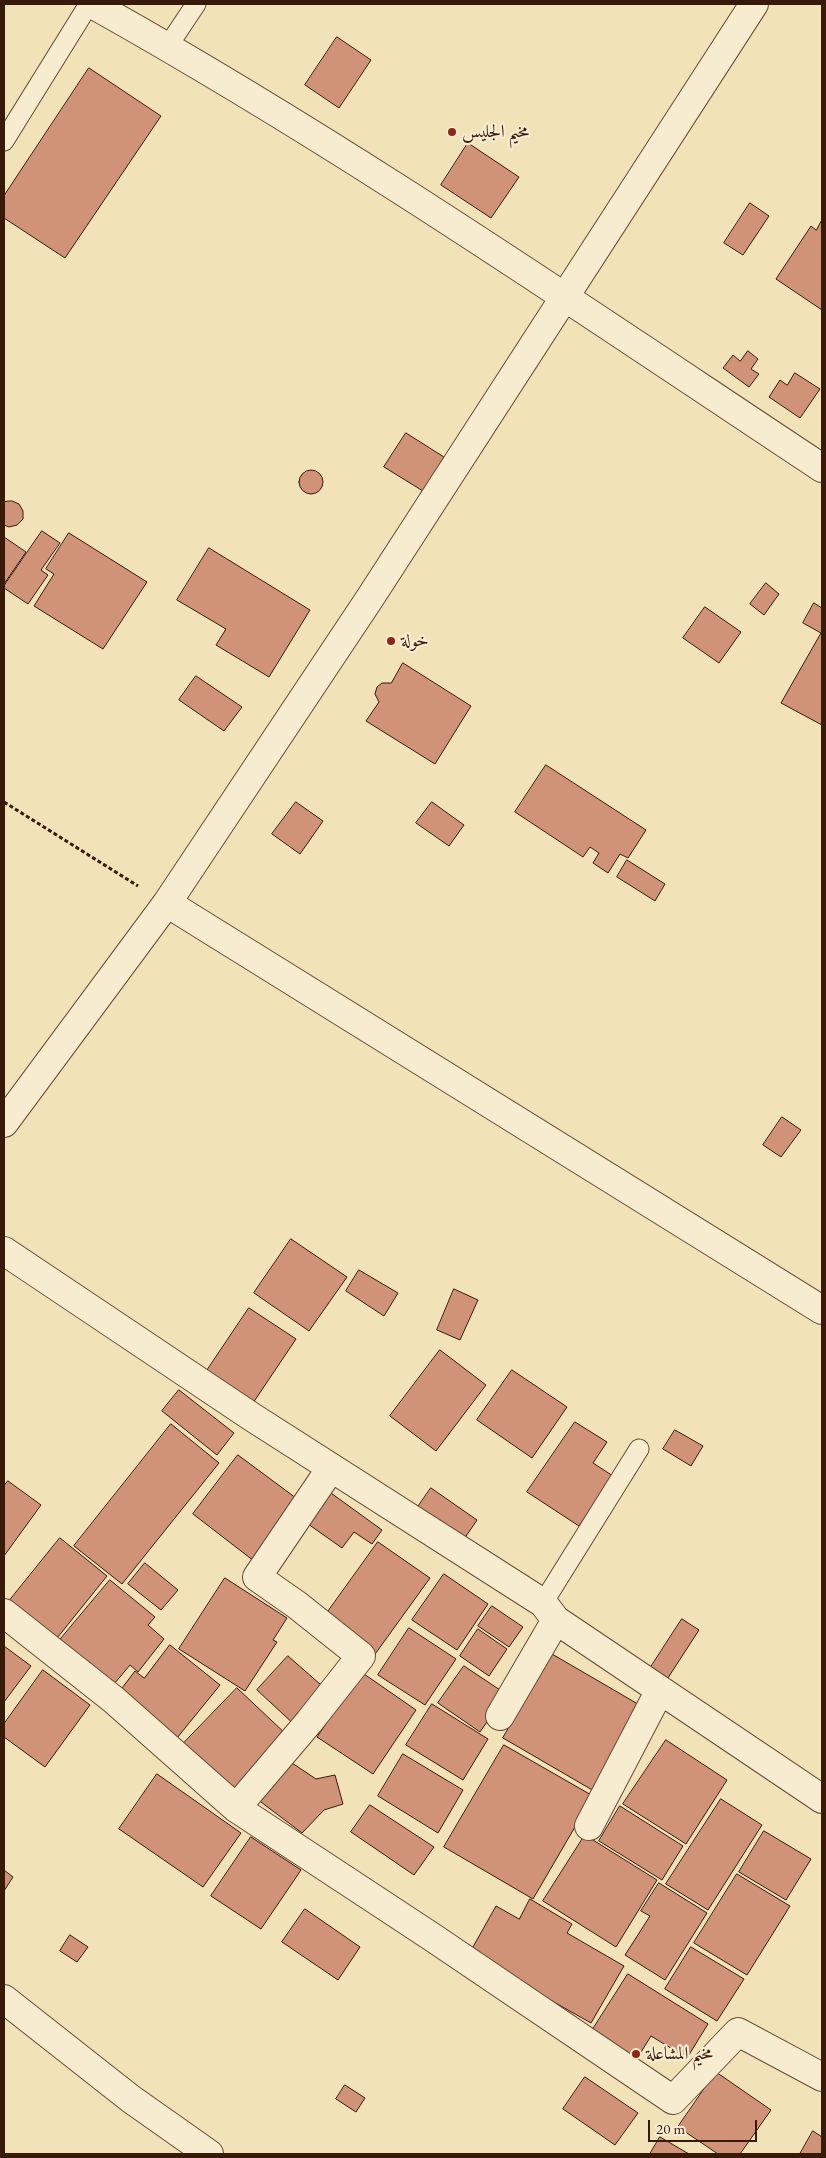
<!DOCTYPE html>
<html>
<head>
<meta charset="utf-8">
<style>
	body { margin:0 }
	#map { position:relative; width:826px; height:2158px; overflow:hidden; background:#f2e2b7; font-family:"EB Garamond",serif }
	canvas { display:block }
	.frame { position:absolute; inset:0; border:5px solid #381a0a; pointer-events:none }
	.scale { position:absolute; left:648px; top:2120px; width:109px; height:22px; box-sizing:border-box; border:2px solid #381a0a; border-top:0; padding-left:6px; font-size:15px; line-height:18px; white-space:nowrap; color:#381a0a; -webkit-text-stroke:4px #f7ecd0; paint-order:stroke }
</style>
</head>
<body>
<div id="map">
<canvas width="826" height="2158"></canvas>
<div class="frame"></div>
<div class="scale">20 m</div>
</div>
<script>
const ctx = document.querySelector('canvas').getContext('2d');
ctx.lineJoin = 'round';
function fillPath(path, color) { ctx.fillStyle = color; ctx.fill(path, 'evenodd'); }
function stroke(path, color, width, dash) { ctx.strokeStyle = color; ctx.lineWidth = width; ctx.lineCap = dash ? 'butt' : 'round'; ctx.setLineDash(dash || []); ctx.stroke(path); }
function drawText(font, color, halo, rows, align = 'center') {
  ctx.font = font + ' "EB Garamond",Amiri,serif'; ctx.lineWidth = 4.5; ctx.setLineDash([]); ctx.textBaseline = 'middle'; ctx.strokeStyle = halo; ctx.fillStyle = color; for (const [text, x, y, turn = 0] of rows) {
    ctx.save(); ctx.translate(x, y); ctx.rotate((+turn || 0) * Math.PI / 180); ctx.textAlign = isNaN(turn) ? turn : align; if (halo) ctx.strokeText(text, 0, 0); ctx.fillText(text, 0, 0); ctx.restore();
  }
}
const building = new Path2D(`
	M337,37L371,60L339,108L305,85Z
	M89,68L161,116L65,258L4,218V196Z
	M468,143L519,177L491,218L441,185Z
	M750,203L769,216L743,255L724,243Z
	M822,220V310L776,279L811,226L816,230Z
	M748,351L758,359L751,369L759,374L749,387L723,368L733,355L740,361Z
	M795,373L820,389L800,418L769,397L780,380L787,385Z
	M406,433L444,457L423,491L384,467Z
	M299 482a12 12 0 1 1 24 0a12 12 0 1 1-24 0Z
	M12,501L19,504L23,511V519L17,525L9,527L4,525V502Z
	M42,531L60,543L41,570L48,575L28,604L4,588V586Z
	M69,533L147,582L103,649L34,606L54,574L46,569Z
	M4,537L26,552L4,584Z
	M209,548L310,610L269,677L216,645L226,629L177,600Z
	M766,583L779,594L764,615L750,604Z
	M814,603L822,608V725L781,703L821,633L803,623Z
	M705,607L741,632L719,663L683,638Z
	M403,663L471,706L435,764L366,721L379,702L375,694L377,687L382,683H391Z
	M196,676L242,707L224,731L179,700Z
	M546,765L646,830L628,858L620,854L608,873L593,863L599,853L590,847L583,857L515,812Z
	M296,802L323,821L300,854L272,834Z
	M432,802L464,825L449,846L416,823Z
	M627,860L665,884L655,901L617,877Z
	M782,1117L801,1130L781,1157L763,1145Z
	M291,1239L347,1277L309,1331L254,1293Z
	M359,1270L398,1293L384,1316L346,1291Z
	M454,1289L478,1300L460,1340L437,1330Z
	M249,1308L296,1339L251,1406L204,1375Z
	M440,1350L486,1385L436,1451L390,1416Z
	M512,1370L567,1407L532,1458L477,1420Z
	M179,1390L234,1433L217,1455L162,1411Z
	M575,1422L607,1442L593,1463L613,1476L579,1526L527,1492Z
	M171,1424L219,1463L122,1584L74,1546Z
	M675,1430L703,1446L691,1466L663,1449Z
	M238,1455L300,1501L254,1561L193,1514Z
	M8,1481L41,1505L4,1556V1486Z
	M324,1488L382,1530L372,1544L354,1532L342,1548L301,1519Z
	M431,1488L477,1520L460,1545L413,1514Z
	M60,1538L107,1576L53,1643L6,1605Z
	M378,1542L430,1578L373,1657L322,1620Z
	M145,1563L178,1590L161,1610L128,1584Z
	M444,1574L488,1604L457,1650L412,1620Z
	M225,1578L287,1618L273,1640L277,1642L245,1691L179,1649Z
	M110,1580L155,1617L148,1625L164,1639L138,1672L130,1665L109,1690L59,1641Z
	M492,1606L523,1627L509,1647L478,1626Z
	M682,1619L699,1630L664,1684L647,1673Z
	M409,1628L456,1659L425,1705L378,1675Z
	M478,1629L507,1649L489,1676L460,1656Z
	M170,1645L220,1685L177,1738L119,1692L135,1671L144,1678Z
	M4,1646L31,1666L4,1702Z
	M552,1654L643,1707L594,1791L503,1738Z
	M288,1656L329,1692L297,1727L257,1690Z
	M464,1666L506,1694L480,1732L438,1703Z
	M43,1670L90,1705L45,1767L4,1737V1724Z
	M364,1674L416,1710L373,1774L317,1737L342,1700L351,1677L358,1682Z
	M237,1688L288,1736L233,1793L182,1745Z
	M432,1704L488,1739L463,1780L406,1745Z
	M666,1740L727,1780L686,1844L623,1804Z
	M504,1745L593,1796L533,1899L444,1847Z
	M403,1754L463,1790L438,1833L378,1796Z
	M286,1759L316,1779L335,1775L343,1804L324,1810L302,1833L253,1796Z
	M157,1774L241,1833L203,1887L119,1829Z
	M721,1799L762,1825L708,1910L666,1884Z
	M370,1805L434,1847L414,1875L351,1832Z
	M620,1806L683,1846L662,1880L599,1841Z
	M764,1831L811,1859L786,1900L739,1872Z
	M585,1835L657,1880L616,1947L543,1901Z
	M251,1837L301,1870L261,1929L211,1896Z
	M4,1870L13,1877L4,1891Z
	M737,1874L790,1906L747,1975L694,1943Z
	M659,1883L707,1913L665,1980L625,1955L650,1916L641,1911Z
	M530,1899L572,1924L567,1933L624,1966L591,2023L469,1954L496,1906L519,1919Z
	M305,1909L360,1947L338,1980L282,1942Z
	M70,1935L88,1947L77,1962L60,1951Z
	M691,1947L744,1979L717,2021L665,1989Z
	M628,1974L708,2024L687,2058L651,2036L633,2065L588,2037Z
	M716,2072L771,2110L740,2154H718L678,2127Z
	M585,2077L638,2113L615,2145L563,2109Z
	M345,2085L365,2098L356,2112L336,2099Z
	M813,2131L822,2137V2154H800Z
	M660,2137L689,2154H650Z`);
fillPath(building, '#d19378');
stroke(building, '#381a0a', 1);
const service = new Path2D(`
	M168,46L196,4
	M4,141L89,4
	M543,1603L639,1449`);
const minor = new Path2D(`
	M92,4C344,145 582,309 822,468
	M167,903L822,1310
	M4,1123L167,903L370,598L754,4
	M4,1251L252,1417L543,1603L556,1620L822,1799
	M4,1613L114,1700L236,1808L432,1937L673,2100L738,2032L822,2077
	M500,1716L556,1620
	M236,1808L309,1722L361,1656L297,1605L257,1577L331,1468
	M589,1826L660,1690
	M4,1999L131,2099L209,2154`);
stroke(service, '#664c35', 21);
stroke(minor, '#664c35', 30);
stroke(new Path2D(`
	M4,802L138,886`), '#381a0a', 3, [4, 2.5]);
stroke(service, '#f7ecd0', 19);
stroke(minor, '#f7ecd0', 28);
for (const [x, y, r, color] of [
	[452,132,5,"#8f2418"],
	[391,641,5,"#8f2418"],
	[636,2054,5,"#8f2418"]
]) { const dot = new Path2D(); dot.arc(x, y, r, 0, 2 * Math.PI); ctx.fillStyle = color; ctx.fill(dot); stroke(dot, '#f7ecd0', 2); }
drawText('18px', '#381a0a', '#f7ecd0', [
	["مخيم الجليس",462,132],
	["خولة",401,641],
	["مخيم المشاعلة",646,2054]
], 'left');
</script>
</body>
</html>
